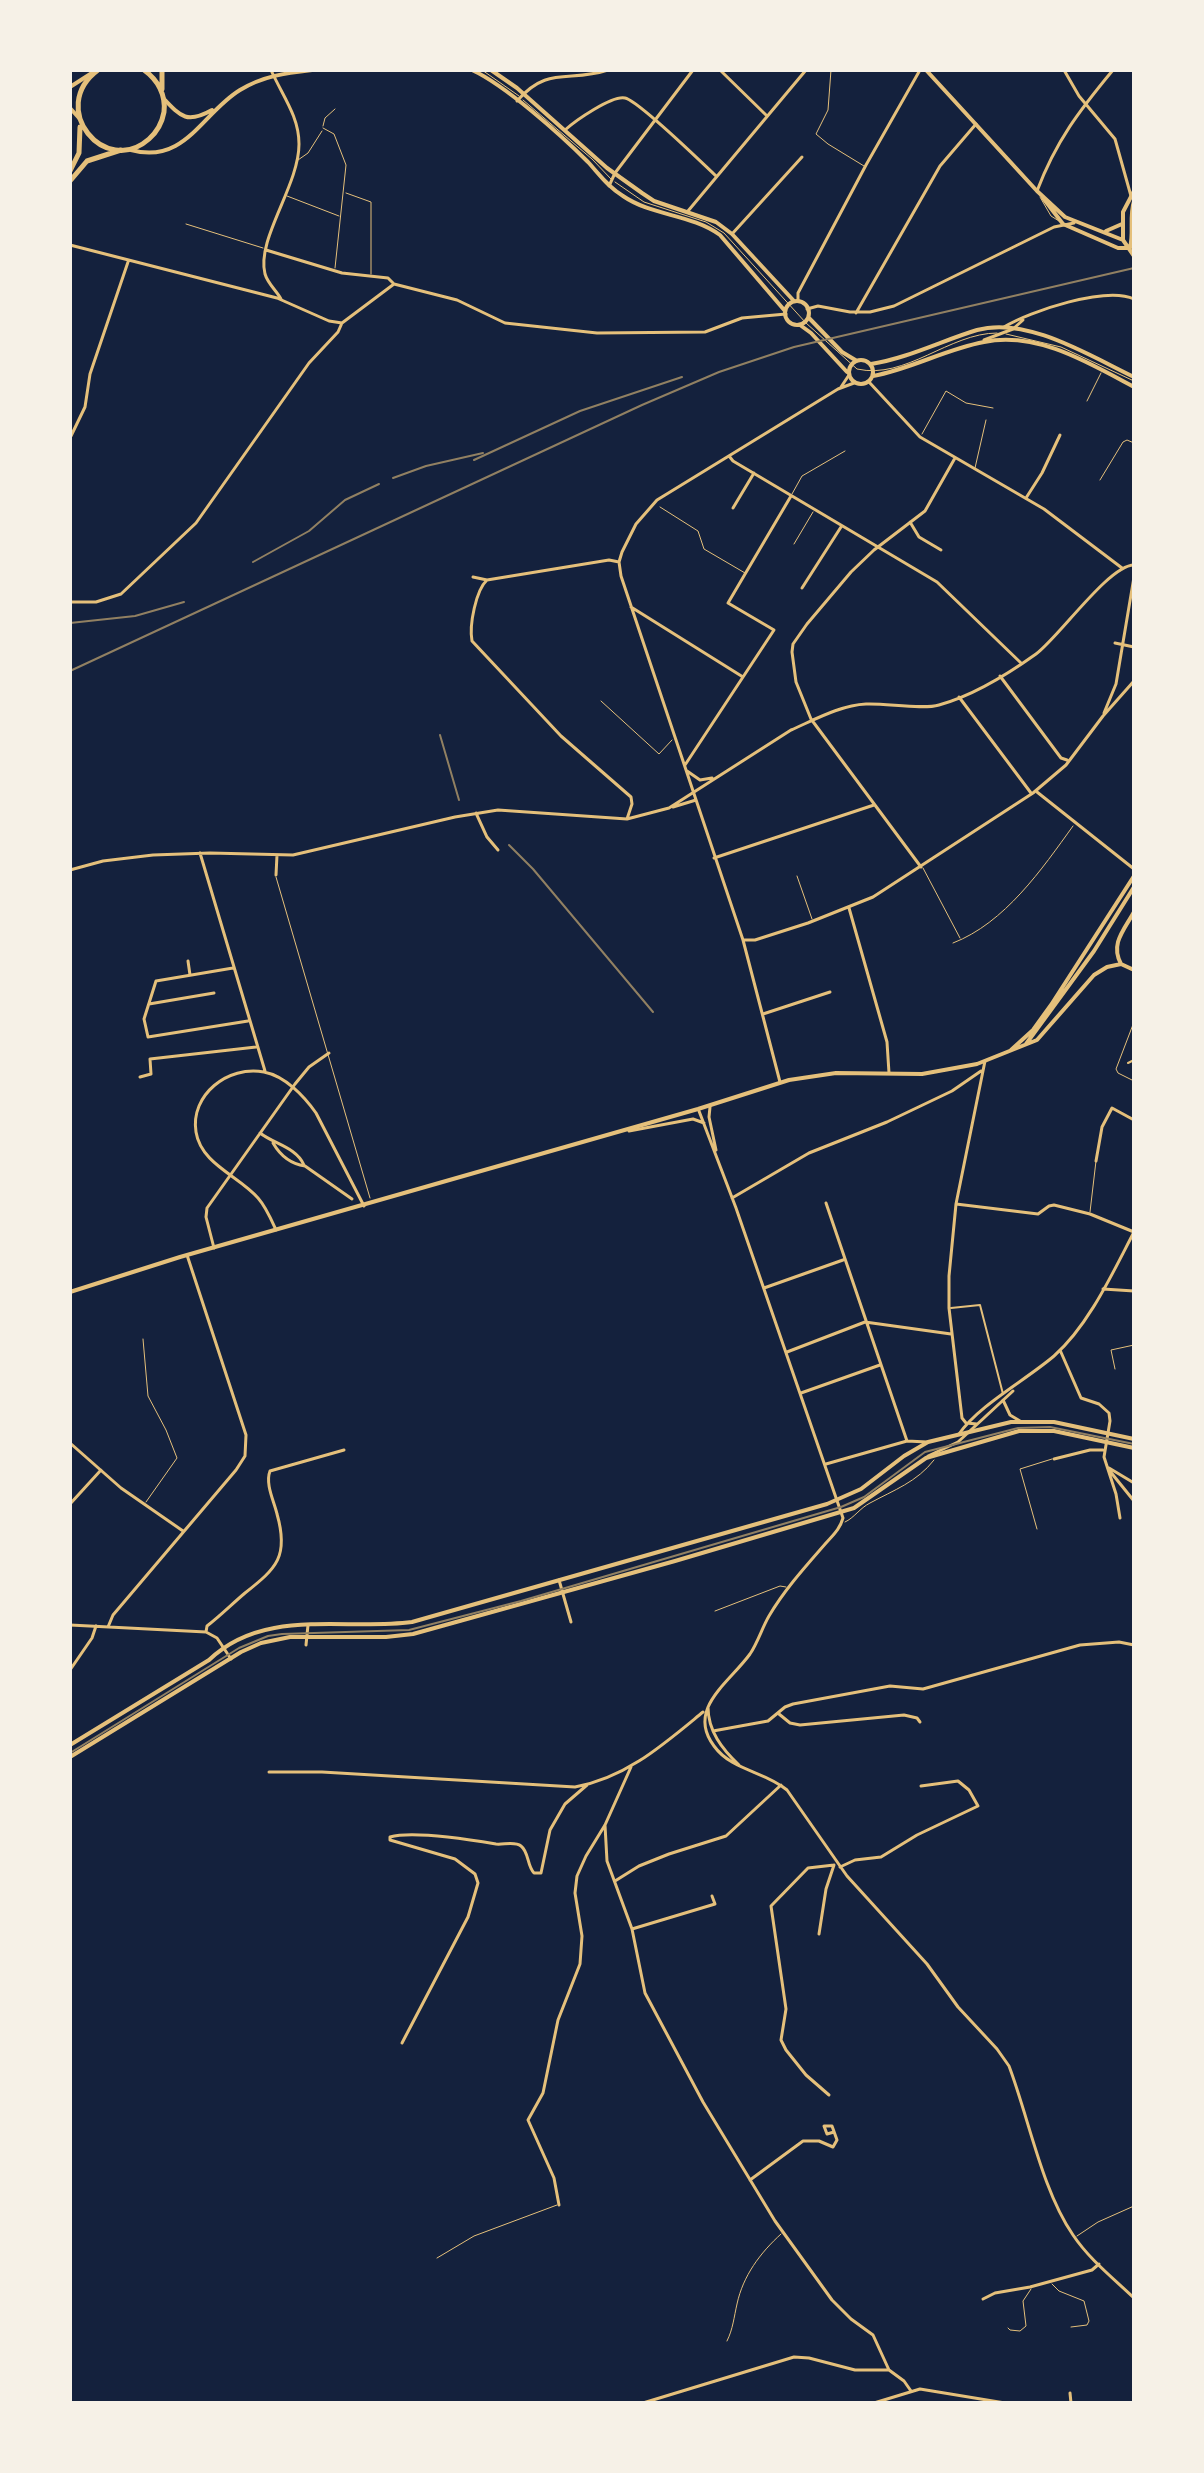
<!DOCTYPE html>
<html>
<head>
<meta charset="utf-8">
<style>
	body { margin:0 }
	#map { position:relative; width:1204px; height:2473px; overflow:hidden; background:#14213d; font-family:"DejaVu Sans",sans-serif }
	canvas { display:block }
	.frame { position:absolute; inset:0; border:72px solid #f6f1e7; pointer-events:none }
</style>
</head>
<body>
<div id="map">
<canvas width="1204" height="2473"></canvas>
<div class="frame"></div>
</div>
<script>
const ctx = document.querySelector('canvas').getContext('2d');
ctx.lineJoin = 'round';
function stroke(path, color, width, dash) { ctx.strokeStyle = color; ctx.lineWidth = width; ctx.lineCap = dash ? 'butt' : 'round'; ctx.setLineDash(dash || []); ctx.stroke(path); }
stroke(new Path2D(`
	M482,70L519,96
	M831,70L828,110L816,134L828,144L864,166
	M523,100L592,159L611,179
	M323,126L325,118L335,109
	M323,128L334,134L346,165L335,268
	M298,160L308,153L322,131
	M615,182L644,202L706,222L724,233L806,323L857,369C906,380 949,333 997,333
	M346,193L371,202V274
	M287,196L339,216
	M1040,197L1051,216L1059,221
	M186,224L263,248
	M1006,334L1061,347L1134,381
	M1087,401L1101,373
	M922,434L946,391L966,403L993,408
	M975,468L986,420
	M1100,480L1123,442L1127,440L1134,443
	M792,494L802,476L845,451
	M660,507L698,531L704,549L745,573
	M794,544L813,512
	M601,701L659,754L672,740
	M923,868L960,938
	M797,876L812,919
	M276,877L370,1198
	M953,943C1005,923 1042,869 1073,826
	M1134,1022L1116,1069L1118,1073L1134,1081
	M1090,1212L1096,1161
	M143,1339L148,1396L166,1430L177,1458L146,1502
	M1115,1369L1111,1350L1134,1345
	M845,1522C854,1518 860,1508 870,1503C894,1490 917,1482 934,1460
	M1037,1529L1020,1469L1052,1459
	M715,1611L780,1586L786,1587
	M1077,2236L1098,2222L1134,2206
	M437,2258L474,2236L557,2205
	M1052,2284L1059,2291L1084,2301L1089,2321L1087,2325L1071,2327
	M1008,2328L1010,2330L1020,2331L1026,2326L1023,2301L1031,2289
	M727,2341C733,2329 734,2317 737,2304C743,2276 760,2253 781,2234`), '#e5c07b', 1);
stroke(new Path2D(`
	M1128,1063L1134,1060
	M951,1308L980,1305L1003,1394`), '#e5c07b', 2);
stroke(new Path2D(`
	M271,70C282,95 299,116 299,144C299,186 256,239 265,274C268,284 276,290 281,299
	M720,70L766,115
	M1064,70L1079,96L1115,139L1131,196
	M517,101C548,65 569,83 608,70
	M565,130C575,121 612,95 625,98C639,101 701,162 716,176
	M609,186L615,173L693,70
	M1037,191C1056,141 1079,111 1113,70
	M688,211L806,70
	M732,234L802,157
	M70,245L277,298L329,321L342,323
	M266,250L342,273L388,278L394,284
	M798,301V293L866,165L920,70
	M807,309L818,306L850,312H870L894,306L1054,227L1074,223
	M856,313L940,166L976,124
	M1004,327C1030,311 1106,286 1134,299
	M984,340L1013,329L1023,320
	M869,382L920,437L1044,509L1122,568
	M841,387L849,375
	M71,436L85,407L90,374L128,262
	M729,456L733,461L937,582L1021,663
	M1026,498L1042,473L1060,435
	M733,508L754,473
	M910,522L919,537L941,550
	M473,577L487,580L609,560L619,562
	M487,580C476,590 469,625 472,641L561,736L631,797L632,804L627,819
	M802,588L841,527
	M70,602H96L121,594L196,523L309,363L338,332L342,323L394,284L457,300L505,323L597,333L705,332L742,318L786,314
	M631,607L743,677
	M1115,643L1134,647
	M1000,676L1061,758L1067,760
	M959,697L1031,793
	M1104,713L1116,684L1134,577
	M685,765L774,630L728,603L791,496
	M687,771L700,780L712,778
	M1037,792L1134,869
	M673,807L696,800
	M476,813L487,837L498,850
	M200,853L265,1071
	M714,858L874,805
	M921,867L811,719L796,682L792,652L793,644L807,624L851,572L874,550L925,511L955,458
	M70,870L103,861L153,855L210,853L293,855L455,817L498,810L627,819L669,808L791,730C814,720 841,705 866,704C886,703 922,710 939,705C972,696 1008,674 1036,654C1059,637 1109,565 1134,565
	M276,875L277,855
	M849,908L887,1042L889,1073
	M743,940H755L808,923L873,897L1033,793L1066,765L1103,716L1134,681
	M188,961L190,975
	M233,968L156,981L144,1019L148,1037L248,1021
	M149,1004L214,993
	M763,1014L830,992
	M140,1077L151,1074L150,1059L256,1047
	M780,1082L743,940L621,576L619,562L622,552L636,524L657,500L838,389L854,383
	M710,1107L709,1117L716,1150
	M699,1111L736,1208L843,1518C840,1529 833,1535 826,1543C806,1566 785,1589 769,1616C762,1628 758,1642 750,1654C729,1683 686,1709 714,1746C732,1771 765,1771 787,1790L847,1876L927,1964L958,2007L997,2049L1009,2066C1029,2119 1042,2190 1073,2235C1089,2259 1113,2278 1134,2298
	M629,1131L693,1119L704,1123
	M260,1133C274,1144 296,1147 304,1165
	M273,1143C280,1155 291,1164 305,1166L352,1199
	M1096,1161L1102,1127L1112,1108L1134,1120
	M732,1198L809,1153L887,1122L952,1091L981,1071
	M826,1203L907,1441
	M956,1204L1038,1214L1049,1206L1054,1205L1090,1214L1134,1232
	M276,1230C271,1219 266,1207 258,1198C239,1176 201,1164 196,1132C190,1095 228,1065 264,1072C285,1076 304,1096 316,1113L364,1206
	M214,1248L206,1217L207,1208L295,1084L309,1067L329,1053
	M764,1288L843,1260
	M1103,1289L1134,1291
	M1060,1350L1081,1398L1099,1404L1109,1413L1110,1421L1104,1457L1116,1494L1120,1518
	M787,1352L865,1322L951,1334
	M801,1393L880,1365
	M1003,1400L1010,1415L1020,1421
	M977,1424L966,1423L962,1418L949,1308V1276L956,1204L985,1061
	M959,1434C979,1405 1026,1380 1054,1356C1089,1325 1113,1272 1134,1232
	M70,1443L121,1488L183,1531
	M928,1456L958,1442L1013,1391
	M1054,1459L1090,1450H1103
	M826,1464L907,1441L927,1442
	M1109,1468L1134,1483
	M1109,1470L1134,1501
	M70,1504L101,1470
	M559,1580L571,1622
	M70,1625L206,1632L217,1638L231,1659
	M108,1627L113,1615L236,1470L245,1456L246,1435L187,1255
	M206,1632L207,1626C220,1616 232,1604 245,1593C277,1568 289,1556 277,1514C274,1501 265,1484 270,1471L344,1450
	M306,1645L308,1625
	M70,1670L92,1638L96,1626
	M708,1707C708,1731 722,1749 739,1765
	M779,1714L790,1723L800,1725L904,1715L917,1718L920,1722
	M713,1731L768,1721L785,1707L793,1704L890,1686L923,1689L1080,1645L1119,1642L1134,1645
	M269,1772H322L575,1787C626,1778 664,1744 703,1712
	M605,1825L607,1861L632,1929L645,1993L703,2102L775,2221L832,2300L851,2319L873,2335L889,2370
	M840,1867L855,1860L881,1857L917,1835L978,1806L969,1790L958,1781L921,1786
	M615,1881L639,1866L669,1854L726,1836L781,1785
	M632,1929L715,1904L712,1896
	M819,1934L826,1889L834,1865
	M402,2043L468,1917L478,1883L475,1874L455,1859L390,1840V1837C412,1831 472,1840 496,1844C503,1845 515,1841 521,1846C529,1852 527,1866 534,1873H541L550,1830L565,1804L587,1785
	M829,2095L806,2075L786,2050L781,2040L786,2009L771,1906L808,1868L834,1865
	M750,2180L803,2141H819L833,2147L837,2140L832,2126H824L827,2134L834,2132
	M559,2205L554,2178L528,2120L543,2093L558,2020L580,1964L582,1936L575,1893L577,1876L586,1856L605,1825L631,1767
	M983,2299L995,2293L1030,2287L1092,2270L1099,2264
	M1070,2393L1071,2403
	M643,2403L794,2357L809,2358L855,2370H889L904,2381L911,2391
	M874,2403L920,2389L1005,2403`), '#e5c07b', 3);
stroke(new Path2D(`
	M926,70L1037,191L1065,217L1123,240L1134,256
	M1043,198L1063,224L1118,248H1130
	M1106,231L1122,224
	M1123,240V212L1134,191
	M1130,248C1134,232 1129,217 1134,201`), '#e5c07b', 4);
stroke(new Path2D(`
	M472,70C505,85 561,135 588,162C599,174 608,187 623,196C652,216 691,214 720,235L785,311
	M491,70L517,88L607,168L642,193L654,201L716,222L732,234L794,301
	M70,87L95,71
	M163,98C181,117 187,124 212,110
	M70,108L79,118
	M131,150C185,165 202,113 240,90C263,76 286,73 312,70
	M785 313a12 12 0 1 1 24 0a12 12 0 1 1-24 0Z
	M809,318L842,352L857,361
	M800,325L811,333L847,372
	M849 372a12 12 0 1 1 24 0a12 12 0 1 1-24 0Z
	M871,364C908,358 941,341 977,330C1027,316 1090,356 1134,377
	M873,376C911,369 946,349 984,342C1037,331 1089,363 1134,387
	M1121,964C1110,944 1124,930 1134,912
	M1026,1044L1094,951L1134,887
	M1011,1050L1033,1030L1051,1005L1134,876
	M70,1292L180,1257L698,1109L789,1080L836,1073L922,1074L977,1064L1037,1040L1094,975L1107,967L1121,964L1134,970
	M70,1745L209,1660C264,1607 344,1631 412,1622L827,1504L861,1489L904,1456L928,1442L1011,1422H1054L1134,1439
	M70,1757L241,1652L261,1643L290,1637H386L413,1634L675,1561L854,1508L926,1458L1019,1431H1054L1134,1448`), '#e5c07b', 4);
stroke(new Path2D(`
	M98,70C47,108 105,178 149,139C157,132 162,123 164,112C166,95 158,80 144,70
	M162,70V89
	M70,171L79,153L80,127
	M70,181L87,161L121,150`), '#e5c07b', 5);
stroke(new Path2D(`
	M70,1753L239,1648L268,1636L282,1634L409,1630L521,1601L841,1507L864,1497L925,1452L1018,1428L1050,1427L1134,1444`), '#918062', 2);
stroke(new Path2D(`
	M474,460L580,411L682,377
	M393,478L426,466L483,453
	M253,562L309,531L345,500L379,484
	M70,623L135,616L184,602
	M70,671L642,405L719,372L794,347L1134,268
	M440,735L459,800
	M509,845L533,869L653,1012`), '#918062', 2);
</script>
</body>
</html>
